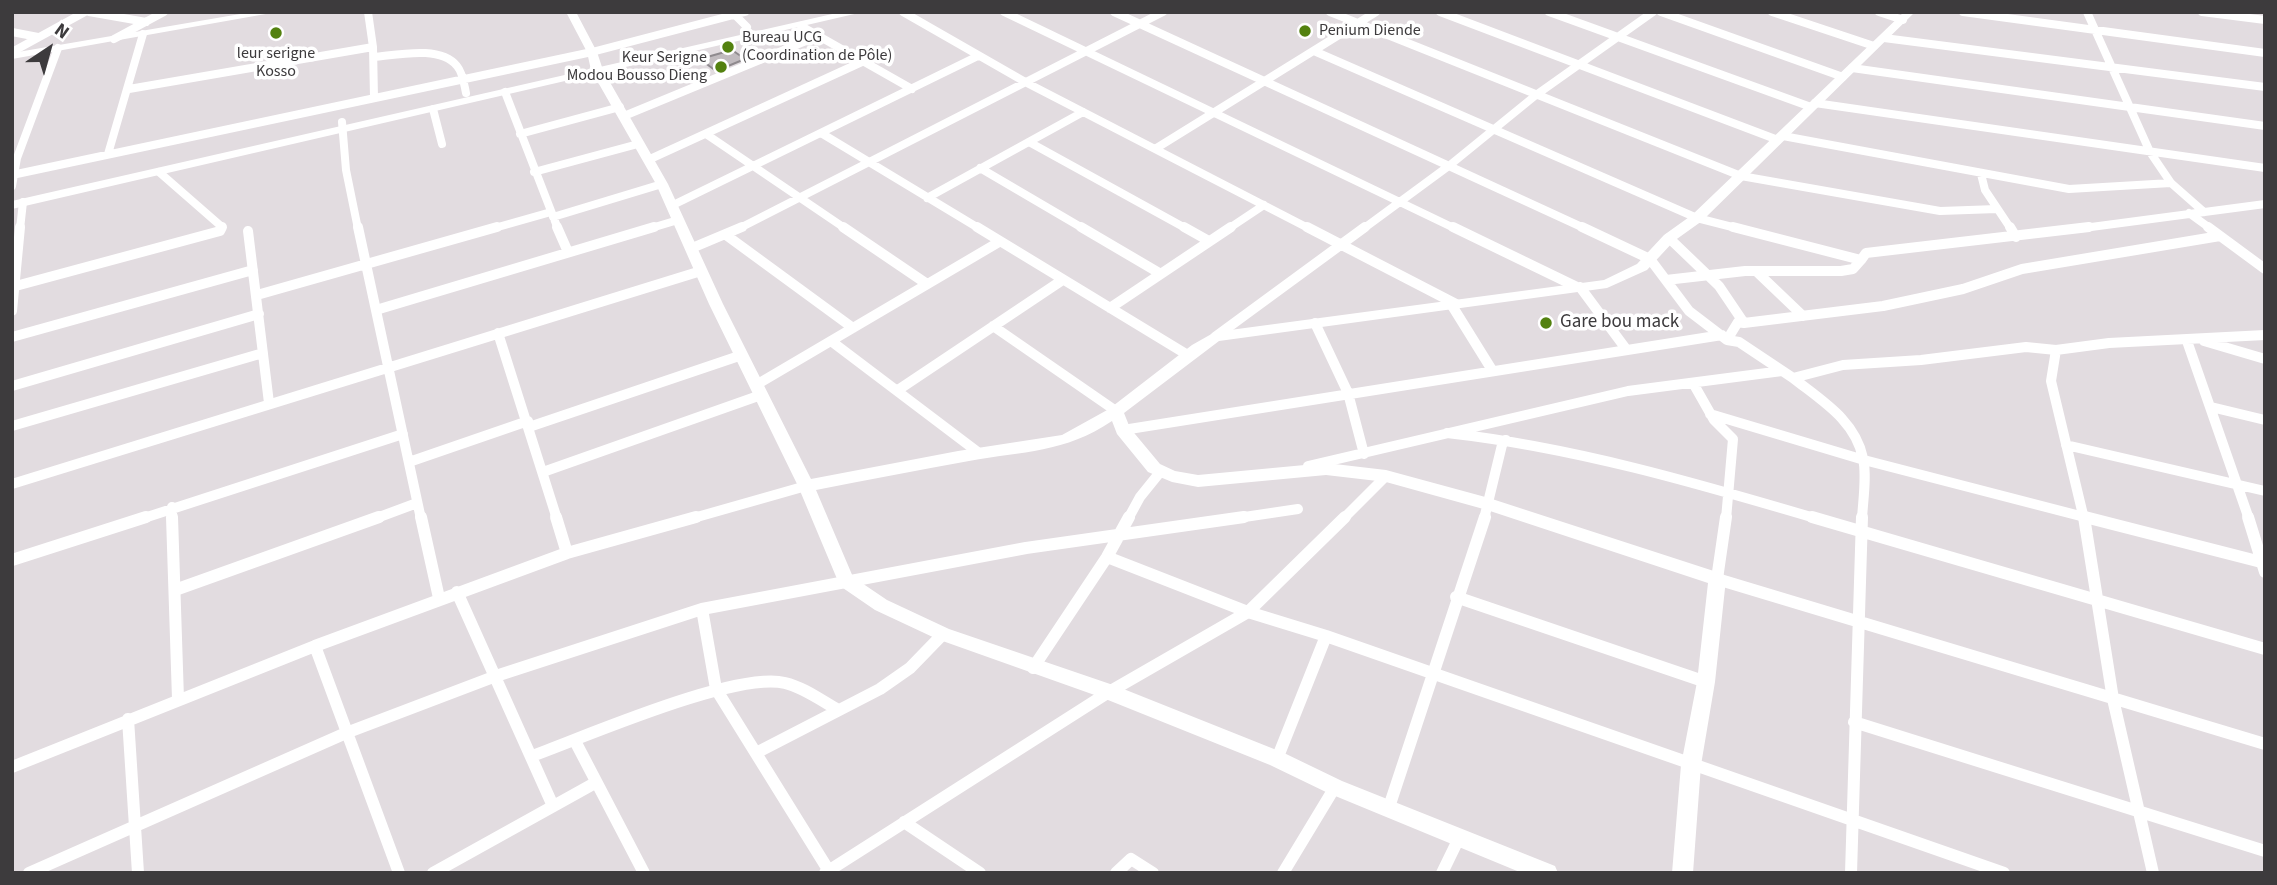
<!DOCTYPE html>
<html>
<head>
<meta charset="utf-8">
<style>
	body { margin:0 }
	#map { position:relative; width:2277px; height:885px; overflow:hidden; background:#e2dce0; font-family:"Source Sans 3",sans-serif }
	canvas { display:block }
	.frame { position:absolute; inset:0; border:14px solid #3d3b3d; pointer-events:none }
	.north { position:absolute; left:14px; top:14px; width:70px; height:70px; -webkit-text-stroke:5px #fff; paint-order:stroke; rotate:36deg; font-size:19px; font-weight:700; line-height:28px; text-align:center; color:#3d3b3d }
	.north::after { content:''; display:block; margin:auto; width:24px; height:32px; background:#3d3b3d; clip-path:polygon(50% 0,100% 100%,50% 72%,0 100%) }
</style>
</head>
<body>
<div id="map">
<canvas width="2277" height="885"></canvas>
<div class="frame"></div>
<div class="north">N</div>
</div>
<script>
const ctx = document.querySelector('canvas').getContext('2d');
ctx.lineJoin = 'round';
function fillPath(path, color) { ctx.fillStyle = color; ctx.fill(path, 'evenodd'); }
function stroke(path, color, width, dash) { ctx.strokeStyle = color; ctx.lineWidth = width; ctx.lineCap = dash ? 'butt' : 'round'; ctx.setLineDash(dash || []); ctx.stroke(path); }
function drawText(font, color, halo, rows, align = 'center') {
  ctx.font = font + ' "Source Sans 3",sans-serif'; ctx.lineWidth = 7; ctx.setLineDash([]); ctx.textBaseline = 'middle'; ctx.strokeStyle = halo; ctx.fillStyle = color; for (const [text, x, y, turn = 0] of rows) {
    ctx.save(); ctx.translate(x, y); ctx.rotate((+turn || 0) * Math.PI / 180); ctx.textAlign = isNaN(turn) ? turn : align; if (halo) ctx.strokeText(text, 0, 0); ctx.fillText(text, 0, 0); ctx.restore();
  }
}
const building = new Path2D(`
	M732,50L745,59L716,71L700,59Z`);
fillPath(building, '#c1bbbf');
stroke(building, '#8f8a8e', 2);
stroke(new Path2D(`
	M89,12L146,22
	M368,12L373,47L374,98
	M732,12L747,27
	M903,12L1027,83L1310,229
	M1004,12L1456,229
	M1114,12L1586,229
	M1330,12L1741,176L1940,211L1997,209
	M1440,12L1778,140
	M1549,12L1811,107
	M1661,12L1843,77
	M1772,12L1874,46
	M1879,12L1903,20
	M1963,12L2265,53
	M2087,12L2150,152L2171,183L2204,212
	M2202,12L2265,20
	M801,26L912,89
	M12,32L38,37
	M1884,38L2265,87
	M114,39L164,12
	M1314,51L1697,218L1740,229
	M12,52L85,12
	M374,57C397,55 440,45 457,66C463,73 464,84 466,93
	M1852,68L2265,126
	M129,89L373,47
	M505,92L558,229
	M1815,103L2265,168
	M433,109L442,144
	M624,116L818,36
	M342,122L346,170L358,229
	M821,133L980,229
	M520,134L620,107
	M706,134L846,229
	M1783,136L2069,189L2171,183
	M1029,142L1187,229
	M1155,149L1376,12
	M108,154L143,34
	M648,160L864,61
	M980,168L1084,229
	M159,172L222,227L221,229
	M534,172L638,144
	M1981,174L1985,190L2011,229
	M12,175L592,52L745,12
	M12,186L17,158L58,48
	M927,198L1083,112
	M671,206L978,56
	M2189,213L2211,229
	M553,217L662,184
	M20,229L23,202
	M491,229L551,212
	M648,229L678,220
	M738,229L1163,12
	M1228,229L1264,205
	M1363,229L1450,165L1536,95L1653,12
	M2076,229L2265,204`), '#fff', 8);
stroke(new Path2D(`
	M358,227L421,519
	M557,227L568,252
	M843,227L927,284
	M977,227L1186,354
	M1081,227L1161,274
	M1184,227L1209,241
	M1307,227L1456,304
	M1453,227L1577,287
	M1582,227L1650,259L1689,311L1727,340L1739,342L1793,378
	M1733,227L1861,260L1866,253L2089,227
	M2010,227L2016,237
	M2208,227L2265,269
	M248,231L269,403
	M726,235L853,328
	M1669,238L1719,286L1744,323L1738,322L1727,340
	M692,248L742,227
	M1758,273L1803,316
	M1666,280L1745,271H1841L1853,269L1861,260
	M12,287L220,231L222,227
	M1580,287L1626,349
	M257,295L497,227
	M1451,304L1492,370
	M1110,308L1231,227
	M376,310L654,227
	M12,311L20,227
	M1315,323L1348,393L1364,454
	M1744,323L1883,306L1963,289L2022,269L2220,236
	M993,326L1116,411
	M498,333L557,519
	M12,337L253,270
	M1215,337L1365,227
	M831,341L979,453
	M2187,341L2249,519
	M2204,341L2265,359
	M1693,383L1714,420L1733,439L1726,519
	M756,385L999,242
	M12,386L259,314
	M898,390L1061,281
	M2211,407L2265,420
	M1710,414L1864,460L2092,519
	M12,426L263,353
	M529,427L742,355
	M1123,430L1722,335
	M1447,433C1573,447 1696,483 1818,519
	M2066,445L2265,491
	M409,462L528,421
	M1308,466L1628,391L1782,371
	M543,472L761,395
	M12,484L701,271
	M172,507V519
	M141,519L403,434
	M374,519L417,503
	M690,519L806,486
	M1128,519L1140,497L1161,471
	M1231,519L1298,509
	M1343,519L1386,476
	M1484,519L1502,445L1506,440
	M1862,519C1863,500 1867,476 1863,458C1855,420 1822,401 1793,378L1843,365L1921,360L2026,347L2056,350
	M2084,519L2051,381L2056,350L2109,343L2265,335`), '#fff', 10);
stroke(new Path2D(`
	M172,517L178,699
	M421,517L439,598
	M556,517L567,553
	M1726,517L1717,579L2265,744
	M1812,517L2265,649
	M2084,517L2113,699L2153,873
	M2085,517L2265,563
	M2248,517L2265,572
	M1107,557L1248,612L1326,636L2004,873
	M12,560L146,517
	M175,590L379,517
	M457,592L553,806
	M1456,597L1706,682
	M702,609L716,689L829,871
	M315,646L399,873
	M1033,668L1107,557L1129,517
	M128,719L138,873
	M1854,722L2265,851
	M575,741L644,873
	M756,753L880,689L910,668L943,634
	M532,756C585,737 735,671 785,683C803,687 822,701 838,710
	M1277,759L1326,636
	M12,767L315,646L567,553L696,517
	M1389,807L1485,517
	M904,822L980,873
	M29,873L346,733L496,676L702,609L1026,548L1244,517
	M433,873L595,783
	M825,873L1109,692L1248,612L1345,517
	M1116,873L1131,859L1153,873
	M1283,873L1335,787
	M1442,873L1460,836
	M1851,873L1862,517`), '#fff', 12);
fillPath(new Path2D(`
	M252,12H277L12,59V53Z
	M566,12H576L597,52L603,70L668,184L723,304L811,479L958,451L1062,435L1109,409L1192,345L1215,332L1604,280L1637,264L1664,235L1692,215L1904,12H1915L1702,221L1674,241L1647,270L1607,288L1219,341L1124,413L1130,428L1160,464L1175,471L1198,475L1326,463L1386,470L1489,498L1723,574L1726,579L1715,682L1701,765L1693,873H1672L1681,765L1697,682L1708,583L1487,510L1386,482L1326,475L1198,487L1172,482L1148,472L1117,434L1112,421C1065,453 1023,451 969,461C918,470 867,480 816,490L853,577L887,600L949,629L1116,686L1284,753L1342,781L1555,866L1558,873H1522L1328,793L1270,765L1103,698L937,639L875,610L840,586L798,486L709,304L656,184L591,70L587,52Z`), '#fff');
fillPath(new Path2D(`
	M841,12H863L12,209V201Z`), '#fff');
for (const [x, y, r, color] of [
	[1305,31,7,"#53810f"],
	[276,33,7,"#53810f"],
	[728,47,7,"#53810f"],
	[721,67,7,"#53810f"],
	[1546,323,7,"#53810f"]
]) { const dot = new Path2D(); dot.arc(x, y, r, 0, 2 * Math.PI); ctx.fillStyle = color; ctx.fill(dot); stroke(dot, '#fff', 2.5); }
drawText('16px', '#3d3b3d', '#fff', [
	["Penium Diende",1319,31],
	["Bureau UCG",742,38],
	["(Coordination de Pôle)",742,56],
	["leur serigne",276,54,"center"],
	["Kosso",276,72,"center"],
	["Keur Serigne",707,58,"right"],
	["Modou Bousso Dieng",707,76,"right"]
], 'left');
drawText('19px', '#3d3b3d', '#fff', [
	["Gare bou mack",1560,323]
], 'left');
</script>
</body>
</html>
